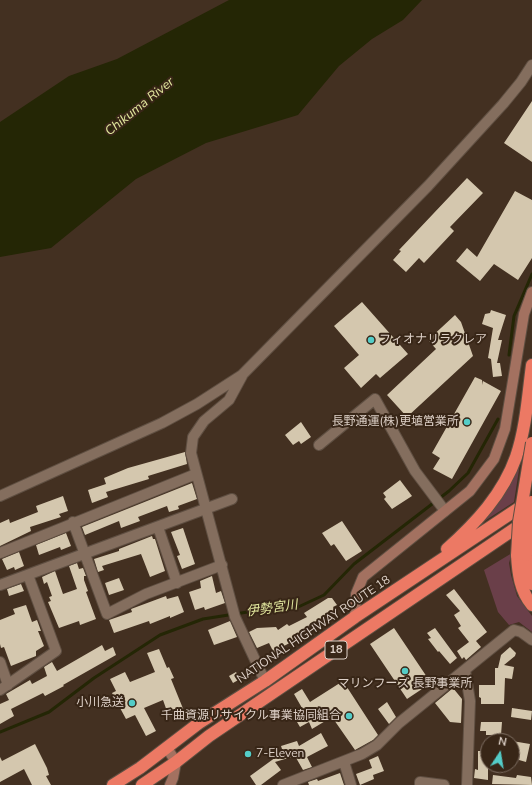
<!DOCTYPE html>
<html>
<head>
<meta charset="utf-8">
<style>
	body { margin:0 }
	#map { position:relative; width:532px; height:785px; overflow:hidden; background:#433021; font-family:"Nunito Sans",sans-serif }
	canvas { display:block }
	.north { position:absolute; left:480px; top:733px; width:40px; height:40px; box-sizing:border-box; background:#382617; border:1px solid #7a6a5e; border-radius:50%; rotate:12deg; font-size:11px; font-weight:700; line-height:16px; text-align:center; color:#ded1c8 }
	.north::after { content:''; display:block; margin:auto; width:14px; height:18px; background:#54cdc8; clip-path:polygon(50% 0,100% 100%,50% 72%,0 100%) }
</style>
</head>
<body>
<div id="map">
<canvas width="532" height="785"></canvas>
<div class="north">N</div>
</div>
<script>
const ctx = document.querySelector('canvas').getContext('2d');
ctx.lineJoin = 'round';
function fillPath(path, color) { ctx.fillStyle = color; ctx.fill(path, 'evenodd'); }
function stroke(path, color, width, dash) { ctx.strokeStyle = color; ctx.lineWidth = width; ctx.lineCap = dash ? 'butt' : 'round'; ctx.setLineDash(dash || []); ctx.stroke(path); }
function drawText(font, color, halo, rows, align = 'center') {
  ctx.font = font + ' "Nunito Sans","Noto Sans JP",sans-serif'; ctx.lineWidth = 4; ctx.setLineDash([]); ctx.textBaseline = 'middle'; ctx.strokeStyle = halo; ctx.fillStyle = color; for (const [text, x, y, turn = 0] of rows) {
    ctx.save(); ctx.translate(x, y); ctx.rotate((+turn || 0) * Math.PI / 180); ctx.textAlign = isNaN(turn) ? turn : align; if (halo) ctx.strokeText(text, 0, 0); ctx.fillText(text, 0, 0); ctx.restore();
  }
}
fillPath(new Path2D(`
	M520,463L514,502L483,522L506,491Z
	M512,553L509,563L511,575L517,596L532,616V632L519,622L509,625L498,612L484,570Z`), '#6a3f49');
fillPath(new Path2D(`
	M229,0H422L403,20L372,39L339,66L298,115L206,143L136,179L51,248L0,257V122L69,76L117,59Z`), '#242605');
stroke(new Path2D(`
	M509,355L514,316L532,274
	M0,732L49,712L94,678L160,635L203,619L254,611H283L296,608L324,595L354,564L449,491L468,473L498,419`), '#242605', 3);
fillPath(new Path2D(`
	M532,101V162L504,143Z
	M467,178L483,193L450,227L454,231L424,263L419,258L406,272L393,260L401,251L399,250Z
	M515,191L532,200V258L518,280L494,264L480,281L456,261L467,248L477,257Z
	M362,302L408,354L380,378L376,374L361,388L344,368L359,355L334,326Z
	M491,310L506,315L498,340H502L497,363H500L502,376L493,377L491,359L488,358L493,328L482,324L485,314L490,313Z
	M455,315L461,322L473,356L407,417L387,395L436,349L428,340Z
	M475,377L482,380L483,385V381L501,391L452,479L433,469L440,458L432,453Z
	M301,422L311,437L301,444L299,441L293,445L285,435Z
	M185,452L187,464L148,476L149,479L106,492L108,497L92,503L88,490L106,484L104,478L128,468Z
	M400,480L412,496L392,509L384,499L386,497L383,493Z
	M192,483L197,499L178,506L179,509L169,512L167,506L138,517L140,521L121,528L119,521L85,535L82,527Z
	M63,496L68,511L59,514L61,517L30,527L31,531L0,546V523L9,519L10,523L38,512L36,506Z
	M342,521L362,551L346,561L334,544L331,546L322,533Z
	M183,528L195,564L182,569L177,556L180,555L171,532Z
	M66,533L71,546L61,550L60,547L39,555L36,545Z
	M152,536L153,539H155L165,571L150,577L141,554L102,566L104,570L98,572L94,559L119,551V549Z
	M19,552L24,566L15,570L14,567L7,570L2,559Z
	M77,563L79,569L83,568L86,576H84V580L88,591L86,592L96,619L80,625L79,621L59,628L48,602L51,601L49,597L52,596L47,582L44,584L42,577L55,571L63,594L77,589L69,566Z
	M212,576L216,593L221,591L225,603L205,610L204,607L195,610L189,592L201,588L200,581Z
	M119,578L124,590L109,595L105,583Z
	M21,584L24,591L9,596L7,589Z
	M454,589L487,632L476,641L481,647L466,660L464,657L462,659L457,651L469,642L458,628L461,626L454,615L460,611L446,595Z
	M166,596L167,599L178,596L184,612L170,618V616L150,624L149,621L114,633L109,620L132,612L131,609Z
	M328,598H332L337,605L333,607L335,610L308,626L310,629L306,632V634L284,646L286,650L275,655L269,643L257,648L249,632L257,628L276,627L278,630L287,624L289,626L307,617L304,613Z
	M26,605L32,622L37,620L41,631H38L44,646L36,651V656L11,666L4,647L1,648L0,644V620L15,614L13,609Z
	M230,621L237,637L214,645L208,630Z
	M394,628L431,683L407,699L370,644Z
	M435,628L457,658L450,664L439,651L438,652L428,639L431,638L427,633Z
	M102,645L105,651L113,647L116,655L63,685L64,686L45,696L43,693L11,709L14,716L0,724V704L9,700L6,694L30,680L32,684L47,676L44,667L52,662L57,671Z
	M510,647L516,653L515,656L504,665L514,667L512,679L505,678L504,704H481V698L479,697V685H495V668H498L501,655Z
	M159,649L167,668L169,667L174,678L171,679L184,711L169,717L163,700L144,708L156,731L146,736L135,715L126,719L112,693L116,691L110,679L125,672L130,682L155,672L147,653Z
	M236,672L240,679L233,683L229,676Z
	M343,681L378,735L373,740L355,750L332,717L312,729L309,722L300,727L294,717L296,716L294,713L302,708L294,694L302,689L310,702Z
	M453,688L462,699L461,723L450,722L435,703Z
	M387,702L396,717L389,724L378,709Z
	M512,708L532,711L531,720L511,717Z
	M481,722H502L501,735H486V731H480Z
	M321,733L328,746L307,757L312,767L303,770L295,756L275,762L281,770L261,785H256L250,776L283,752L281,746L297,741L299,746Z
	M512,741L530,744L526,762L519,760L520,754L512,753Z
	M35,744L47,768L49,775L46,776L51,785H32L24,769L0,782V757L2,761Z
	M478,751H488V780L474,778L475,769L478,770Z
	M378,756L384,771L373,775L374,779L360,785L356,774L372,768L369,760Z
	M340,773L344,785H309L308,782L317,779L318,781Z
	M493,775L516,778L517,775L531,777L532,785L492,784Z`), '#d4c7ae');
const street = new Path2D(`
	M242,376L229,400L204,421L193,437L191,453L235,617L265,681
	M319,445L375,399L415,471L445,511
	M0,496L162,423L197,404L242,375L428,186L503,104L521,82L532,65
	M73,522L107,614L146,594L222,565
	M158,527L177,583
	M0,553L196,474
	M0,585L232,499
	M0,662L8,685
	M465,670L470,701L467,785
	M0,690L56,651L28,575
	M344,762L351,785
	M283,785L362,754L377,745L399,723L514,630L521,632L532,640
	M420,785V782L444,785`);
const secondary = new Path2D(`
	M355,617L356,594L363,577L470,491L494,459L505,429L524,314L532,292
	M167,748L176,762L173,778L170,785`);
const highway = new Path2D(`
	M447,549C476,523 503,494 516,457C526,428 528,395 532,365
	M517,555C518,573 520,591 532,605
	M526,555L532,584
	M113,785L140,768L199,723L265,681L355,617L528,502
	M142,785L176,762L209,736L526,521`);
stroke(street, '#5f4f42', 12);
stroke(secondary, '#5f4f42', 12);
stroke(highway, '#5f4f42', 14);
stroke(street, '#846e5e', 10);
stroke(secondary, '#a37160', 10);
stroke(highway, '#ec7964', 12);
const highwayBridge = new Path2D(`
	M517,555L519,522L532,443
	M526,555L532,502`);
stroke(highwayBridge, '#5f4f42', 14, []);
stroke(highwayBridge, '#ec7964', 12);
for (const [x, y, r, color] of [
	[371,340,4,"#54cdc8"],
	[467,422,4,"#54cdc8"],
	[405,671,4,"#54cdc8"],
	[132,703,4,"#54cdc8"],
	[349,716,4,"#54cdc8"],
	[248,754,4,"#54cdc8"]
]) { const dot = new Path2D(); dot.arc(x, y, r, 0, 2 * Math.PI); ctx.fillStyle = color; ctx.fill(dot); stroke(dot, '#382617', 1.5); }
for (const [x, y, w] of [
	[336,650,22]
]) { const box = new Path2D(); box.roundRect(x - w / 2, y - 9, w, 18, 3); ctx.fillStyle = '#382617'; ctx.fill(box); stroke(box, '#ded1c8', 1); }
drawText('bold 11px', '#ded1c8', null, [
	["18",336,650]
]);
drawText('12px', '#ded1c8', '#382617', [
	["フィオナリラクレア",379,340,"left"],
	["長野通運(株)更埴営業所",459,422],
	["マリンフーズ 長野事業所",405,684,"center"],
	["小川急送",124,703],
	["千曲資源リサイクル事業協同組合",341,716],
	["7-Eleven",256,754,"left"]
], 'right');
drawText('12px', '#ded1c8', '#382617', [
	["NATIONAL HIGHWAY ROUTE 18",314,630,-34]
]);
drawText('italic 13px', '#e1e69d', '#382617', [
	["Chikuma River",140,107,-39],
	["伊勢宮川",272,609,-8]
]);
</script>
</body>
</html>
